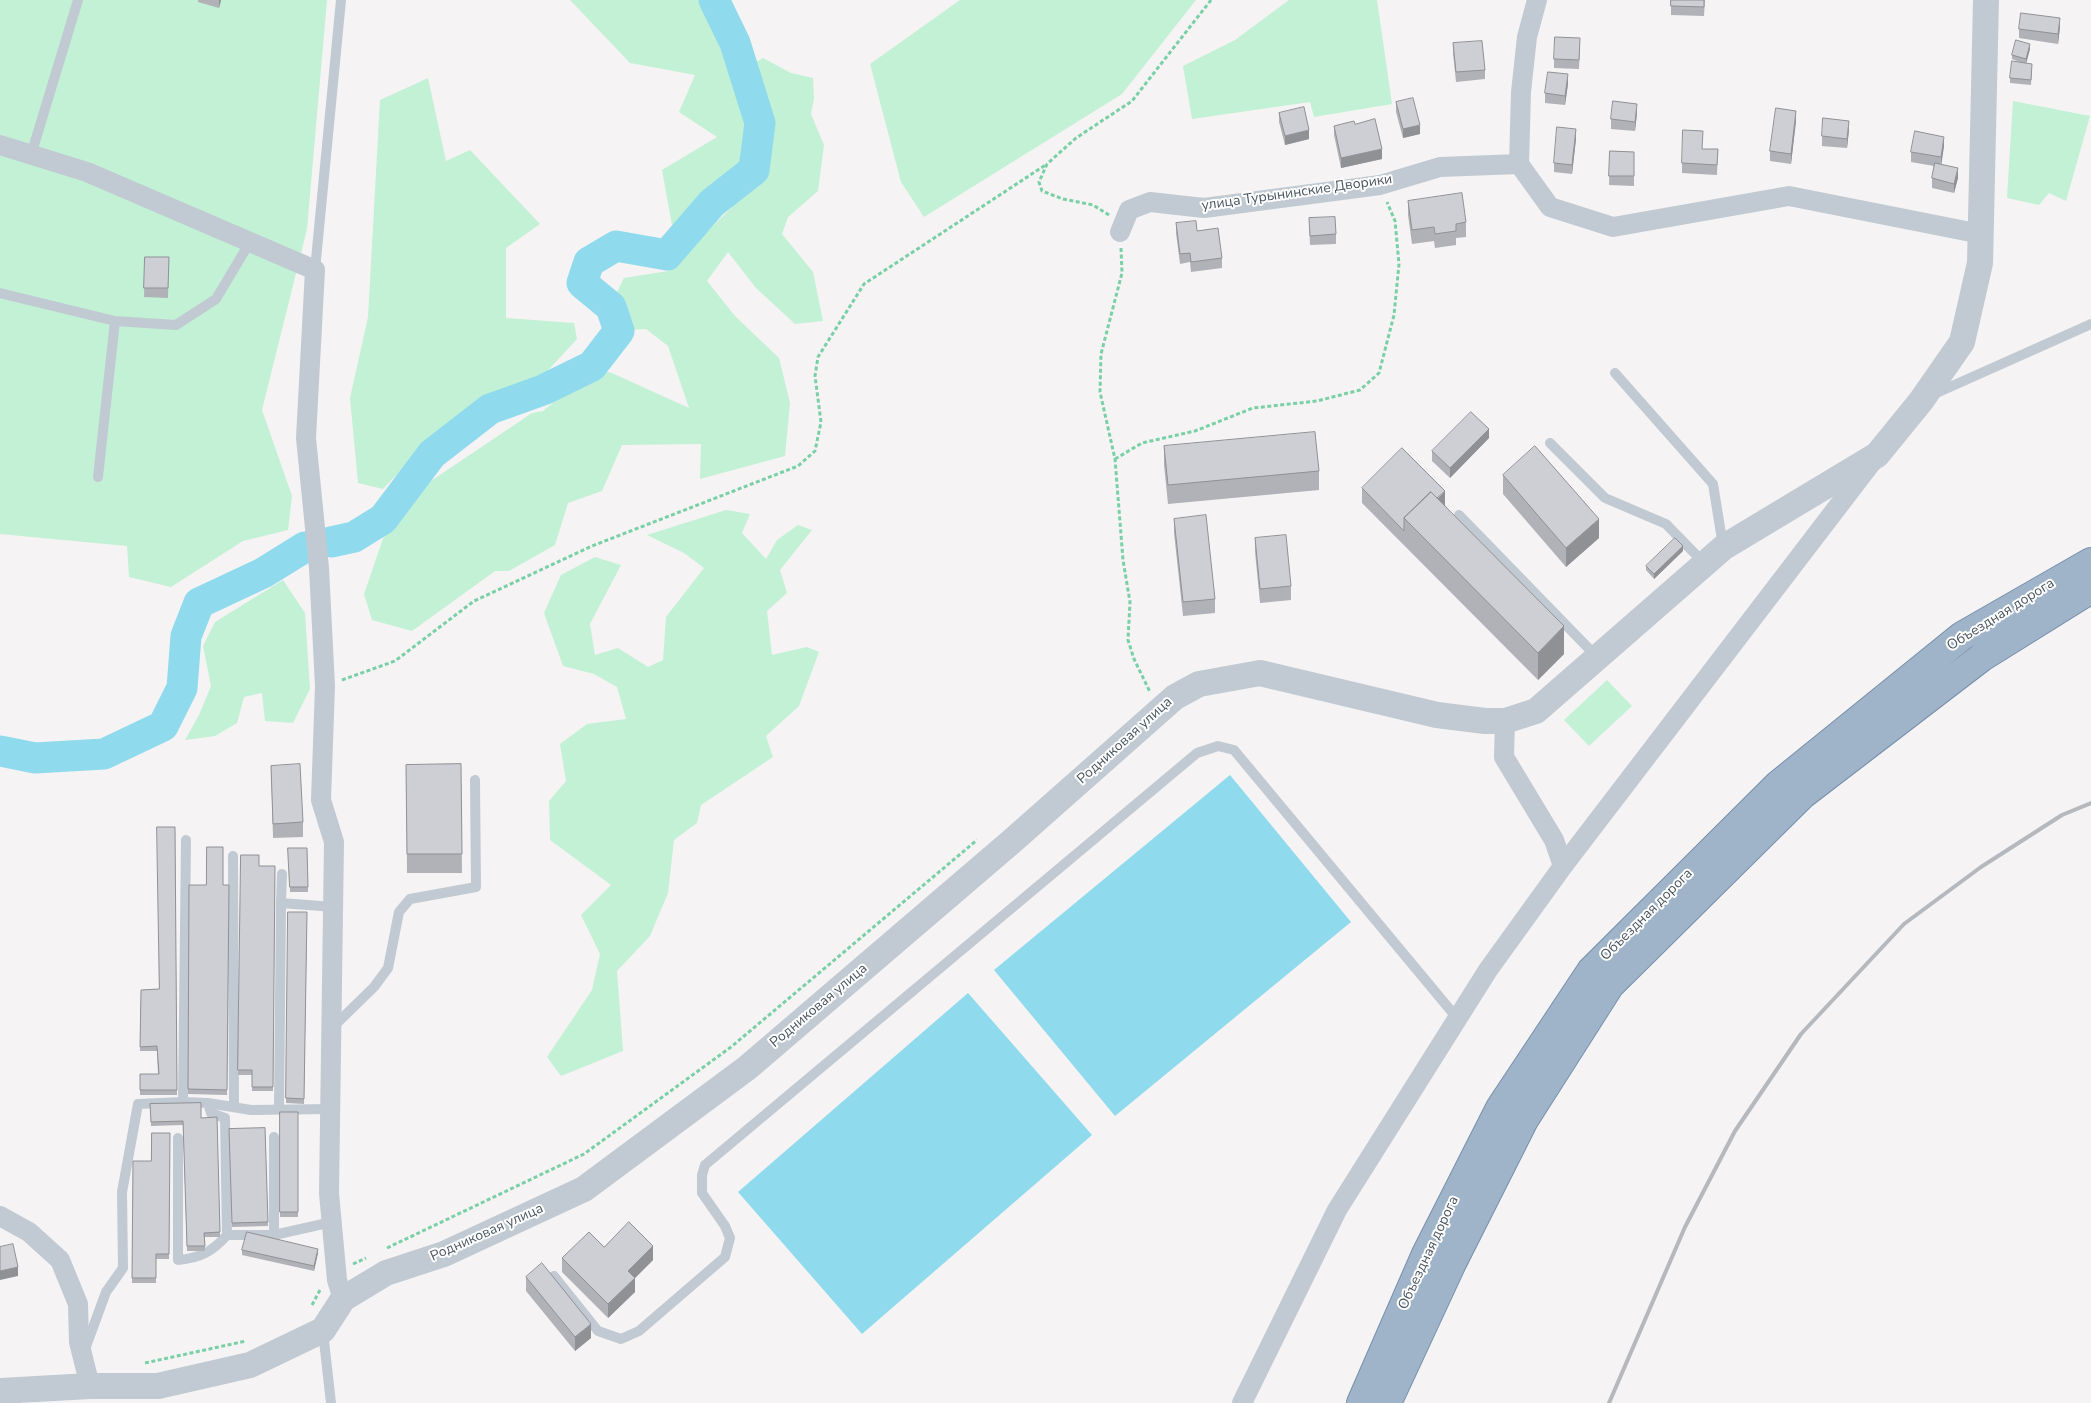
<!DOCTYPE html>
<html>
<head>
<meta charset="utf-8">
<style>
	body { margin:0 }
	canvas { display:block; background:#f5f3f3 }
</style>
</head>
<body>
<canvas width="2091" height="1403"></canvas>
<script>
const ctx = document.querySelector('canvas').getContext('2d');
ctx.lineJoin = 'round';
function fillPath(path, color) { ctx.fillStyle = color; ctx.fill(path, 'evenodd'); }
function stroke(path, color, width, dash) { ctx.strokeStyle = color; ctx.lineWidth = width; ctx.lineCap = dash ? 'butt' : 'round'; ctx.setLineDash(dash || []); ctx.stroke(path); }
function drawText(font, color, halo, rows, align = 'center') {
  ctx.font = font + ' "Nunito Sans",sans-serif'; ctx.lineWidth = 4; ctx.setLineDash([]); ctx.textBaseline = 'middle'; ctx.strokeStyle = halo; ctx.fillStyle = color; for (const [text, x, y, turn = 0] of rows) {
    ctx.save(); ctx.translate(x, y); ctx.rotate((+turn || 0) * Math.PI / 180); ctx.textAlign = isNaN(turn) ? turn : align; if (halo) ctx.strokeText(text, 0, 0); ctx.fillText(text, 0, 0); ctx.restore();
  }
}
fillPath(new Path2D(`
	M0,0H327L307,229L262,410L292,496L288,530L243,541L171,587L129,577L127,546L0,534Z
	M570,0H704L750,113L747,167L711,189L672,225L662,170L717,137L679,112L695,75L630,63Z
	M960,0H1196L1122,94L924,217L901,182L870,64Z
	M1289,0H1377L1392,104L1314,117L1310,102L1192,119L1183,66L1235,40Z
	M763,58L791,73L813,78L814,99L811,114L824,145L818,191L788,217L782,234L813,272L823,321L795,324L756,288L728,252L707,281L735,316L779,358L790,403L785,456L700,479L701,444L622,445L602,491L568,503L555,545L509,571H495L412,631L372,620L364,594L389,521L425,485L532,413L543,411L594,369L612,373L689,408L668,346L646,329L627,330L615,327L609,309L624,278L668,271L754,185L771,110L753,64Z
	M428,78L446,161L470,150L540,224L506,248V318L574,323L577,339L540,379L503,391L438,431L383,489L358,483L350,398L368,317L380,100Z
	M2013,101L2090,116L2066,201L2049,193L2039,205L2007,198Z
	M726,510L750,514L742,533L766,559L777,540L798,525L812,530L780,570L787,593L767,611L772,655L807,647L819,652L799,706L766,736L773,757L701,805L697,823L674,840L668,893L650,936L617,971L623,1051L561,1076L547,1057L592,990L600,954L581,915L611,885L550,840L549,801L566,781L560,744L587,724L626,719L617,687L594,674L563,666L544,613L561,575L595,557L621,565L590,624L595,655L618,648L648,667L663,660L666,617L704,568L684,553L647,535Z
	M283,580L305,613L310,689L293,723L265,721L262,693L244,697L237,723L215,736L185,740L199,715L211,686L203,646L215,622Z
	M1607,680L1632,706L1589,746L1564,720Z`), '#c3f1d5');
fillPath(new Path2D(`
	M1230,775L1351,922L1115,1116L994,970Z
	M968,993L1092,1135L862,1334L738,1192Z`), '#90daee');
stroke(new Path2D(`
	M331,542L354,537L383,519L432,454L490,409L543,390L592,366L619,331L611,307L582,283L589,262L616,246L667,255L712,203L754,170L760,123L735,43L714,0
	M0,751L35,758L104,754L163,726L182,688L186,636L199,603L263,573L305,547`), '#90daee', 31);
const trunk = new Path2D(`
	M1361,1403L1426,1254L1500,1108L1591,971L1778,785L1962,636L2091,562
	M1387,1403L1452,1263L1524,1120L1610,985L1802,795L1982,657L2091,589`);
stroke(trunk, '#7690ad', 30);
stroke(new Path2D(`
	M1109,215L1093,205L1063,199L1042,191L1039,182L1047,164L1076,138L1132,101L1211,0
	M1121,248L1122,273L1101,354L1100,392L1115,459L1123,560L1130,602L1128,640L1134,659L1150,692
	M1115,459L1142,443L1195,431L1253,408L1317,401L1360,390L1379,373L1394,315L1399,264L1395,221L1387,202
	M342,680L395,661L474,601L592,546L798,466L815,451L821,422L815,376L818,357L864,284L1047,164
	M387,1248L584,1154L731,1047L977,840
	M353,1264L366,1258
	M312,1305L321,1288
	M145,1363L246,1341`), '#7ad0a6', 3, [4, 2.5]);
stroke(new Path2D(`
	M31,155L78,0
	M315,270L341,0
	M0,293L115,321L176,325L216,299L250,242
	M1615,373L1713,484L1723,546
	M1932,395L2091,324
	M1550,443L1605,498L1666,524L1704,563
	M98,477L115,321
	M1459,515L1596,656
	M186,840L183,1102L208,1103
	M233,856L234,1107
	M281,903L282,874
	M332,1028L374,987L388,968L399,912L410,899L476,887L475,780
	M279,1109L281,903L334,907
	M274,1137V1235
	M178,1138V1260C200,1258 212,1252 227,1235H274L332,1222
	M227,1235L225,1118L211,1113L208,1103L251,1110L331,1109
	M554,1276L598,1331L621,1339L639,1331L725,1257L730,1238L725,1226L702,1193V1175L705,1165L1197,753L1218,746L1234,750L1457,1018
	M323,1332L331,1403
	M84,1352L106,1292L123,1268L122,1192L138,1104L183,1102`), '#c1cad2', 10);
stroke(new Path2D(`
	M0,145L87,172L315,270L306,438L319,568L325,686L321,800L334,842L329,1193L337,1280L343,1299
	M1519,164L1521,92L1527,37L1537,0
	M1120,232L1129,210L1150,202L1204,208L1380,185L1440,167L1519,164L1550,207L1613,227L1789,196L1981,234
	M1505,721L1504,757L1554,840L1563,866
	M0,1216L29,1232L60,1260L78,1304L79,1342L90,1386
	M1242,1403L1337,1210L1488,970L1563,866L1872,462`), '#c1cad2', 20);
stroke(new Path2D(`
	M0,1391L90,1386H158L250,1365L323,1330L343,1299L386,1273L444,1254L584,1189L747,1068L1011,842L1175,697L1199,684L1260,673L1437,715L1485,721H1505L1536,711L1724,547L1877,455L1921,401L1962,342L1980,263L1986,0`), '#c1cad2', 26);
stroke(trunk, '#9fb4c9', 28);
stroke(new Path2D(`
	M1609,1403L1685,1227L1735,1131L1801,1034L1904,924L1981,867L2062,815L2091,803`), '#b5b8bd', 4);
fillPath(new Path2D(`
	M198,0H221L219,8L198,2Z
	M1671,0H1705L1704,16L1671,15Z
	M2060,27L2058,44L2019,38V29Z
	M1453,43L1485,70V79L1456,82L1453,53Z
	M1580,47L1579,69L1554,68V59Z
	M2030,49L2026,63L2032,69L2031,85L2010,83V78L2022,63L2012,59V55Z
	M1568,84L1565,105L1545,103V93Z
	M1396,102L1420,134L1403,138L1396,112Z
	M1279,113L1309,139L1285,145L1279,122Z
	M1637,113L1635,131L1611,129V119Z
	M1796,121L1791,164L1770,161V151Z
	M1355,124L1382,159L1341,168L1334,135V126Z
	M1849,130L1847,148L1822,146V136Z
	M1576,139L1572,174L1554,172V163Z
	M1944,146L1941,164L1958,178L1954,193L1932,188V178L1934,166L1911,162V152Z
	M1702,149H1718L1717,175L1682,173V163Z
	M1610,151L1634,152V186L1609,185Z
	M1408,201L1466,222V237L1456,238V245L1435,248L1434,241L1412,244L1408,215Z
	M1309,218L1336,234V244L1310,245Z
	M1176,223L1197,231L1222,258V268L1191,272L1190,262L1180,264L1176,233Z
	M145,257H169L168,298L144,297Z
	M1489,438L1450,478L1432,461V451Z
	M1164,446L1319,471V490L1168,504L1164,465Z
	M1503,475L1599,538L1566,567L1503,494Z
	M1362,488L1445,505L1564,654L1538,680L1362,503Z
	M1174,519L1215,599V613L1183,616L1174,533Z
	M1255,538L1291,586V600L1260,603L1255,552Z
	M1683,551L1654,579L1646,570V566Z
	M461,764L462,873H407L406,765Z
	M271,766L303,822V837L273,838Z
	M175,827L177,1095H140V1074H158L157,1051H140L141,990L159,989Z
	M288,848H307L308,892H290Z
	M241,855L259,866H275L273,1091H252V1075H238Z
	M189,885H229L227,1095L188,1094Z
	M288,912H307L304,1104L286,1103Z
	M150,1104L201,1118L217,1117L220,1237H205V1251H187L183,1125L151,1126Z
	M280,1112H298V1217H280Z
	M265,1128L268,1226L232,1227L229,1129Z
	M170,1133L169,1259H156V1283H132L133,1161H151Z
	M604,1247L653,1260L635,1278V1292L608,1318L562,1272V1258Z
	M242,1250L318,1253L314,1271L242,1255Z
	M526,1277L591,1338L575,1351L526,1291Z`), '#b0b2b7');
fillPath(new Path2D(`
	M219,0H221L219,8Z
	M2060,18V27L2058,44V34Z
	M2030,44V49L2026,64V59Z
	M1568,74V84L1565,105V96Z
	M1637,104V113L1635,131V122Z
	M1796,111V121L1791,164V154Z
	M1849,121V130L1847,148V139Z
	M1420,125V134L1403,138V129Z
	M1576,129V139L1572,174V165Z
	M1309,130V139L1285,145V136Z
	M1944,137V146L1941,167V157Z
	M1382,149V159L1341,168V158Z
	M1958,168V178L1954,193V184Z
	M1489,429V438L1450,478V468Z
	M1445,491V505L1411,525Z
	M1599,519V538L1566,567V548Z
	M1683,546V551L1654,579V574Z
	M1564,626V654L1538,680V653Z
	M653,1246V1260L635,1278V1292L608,1318V1304L628,1271Z
	M318,1249V1253L314,1271V1266Z
	M18,1267V1276L0,1280V1271Z
	M591,1324V1338L575,1351V1337Z`), '#909195');
const building = new Path2D(`
	M1671,0H1704V7L1671,6Z
	M2021,13L2060,18L2058,34L2019,29Z
	M1555,37L1580,38L1579,60L1554,59Z
	M2016,40L2030,44L2026,59L2012,55Z
	M1482,41L1485,70L1456,72L1453,43Z
	M2012,61L2032,64L2031,80L2010,78Z
	M1548,72L1568,74L1565,96L1545,93Z
	M1413,98L1420,125L1403,129L1396,102Z
	M1613,101L1637,104L1635,122L1611,119Z
	M1304,107L1309,130L1285,136L1279,113Z
	M1776,108L1796,111L1791,154L1770,151Z
	M1823,118L1849,121L1847,139L1822,136Z
	M1375,119L1382,149L1341,158L1334,126L1354,121L1355,124Z
	M1557,127L1576,129L1572,165L1554,163Z
	M1683,130L1703,131L1702,149H1718L1717,165L1682,163Z
	M1915,131L1944,137L1941,157L1911,152Z
	M1610,151L1634,152V176H1609Z
	M1935,163L1958,168L1954,184L1932,178Z
	M1462,193L1466,222L1456,224V231L1435,234L1434,227L1412,230L1408,201Z
	M1335,217L1336,234L1310,236L1309,218Z
	M1196,221L1197,231L1218,228L1222,258L1191,262L1190,253L1180,254L1176,223Z
	M145,257H169L168,288H144Z
	M1471,412L1489,429L1450,468L1432,451Z
	M1315,432L1319,471L1168,485L1164,446Z
	M1535,446L1599,519L1566,548L1503,475Z
	M1402,448L1445,491L1437,498L1431,492L1404,518V531L1362,488Z
	M1431,492L1564,626L1538,653L1404,518Z
	M1206,515L1215,599L1183,602L1174,519Z
	M1286,535L1291,586L1260,589L1255,538Z
	M1675,538L1683,546L1654,574L1646,566Z
	M300,764L303,822L273,824L271,766Z
	M461,764L462,854H407L406,765Z
	M157,827H175L177,1090H140V1074H159L157,1046L140,1047L141,990L159,989Z
	M207,847H223V885H229L227,1090L188,1089L189,885H206Z
	M288,848H307L308,887H290Z
	M241,855H259V866H275L273,1087H252V1070H238Z
	M288,912H307L304,1099L286,1098Z
	M201,1103V1118L217,1117L220,1232L204,1233L205,1246H187L183,1121L151,1122L150,1104Z
	M280,1112H298V1212H280Z
	M265,1128L268,1222L232,1223L229,1129Z
	M152,1133H170L169,1254H156V1278H132L133,1161H151Z
	M629,1222L653,1246L628,1271L635,1278L608,1304L562,1258L589,1232L604,1247Z
	M247,1232L318,1249L314,1266L242,1250Z
	M13,1244L18,1267L0,1271V1247Z
	M542,1263L591,1324L575,1337L526,1277Z`);
fillPath(building, '#cdcfd5');
stroke(building, '#909195', 1);
drawText('14px', '#4a5661', '#fff', [
	["улица Турынинские Дворики",1297,193,-8],
	["Объездная дорога",2001,615,-32],
	["Родниковая улица",1125,741,-42],
	["Объездная дорога",1647,915,-45],
	["Родниковая улица",819,1006,-40],
	["Родниковая улица",487,1233,-24],
	["Объездная дорога",1429,1253,-65]
]);
</script>
</body>
</html>
